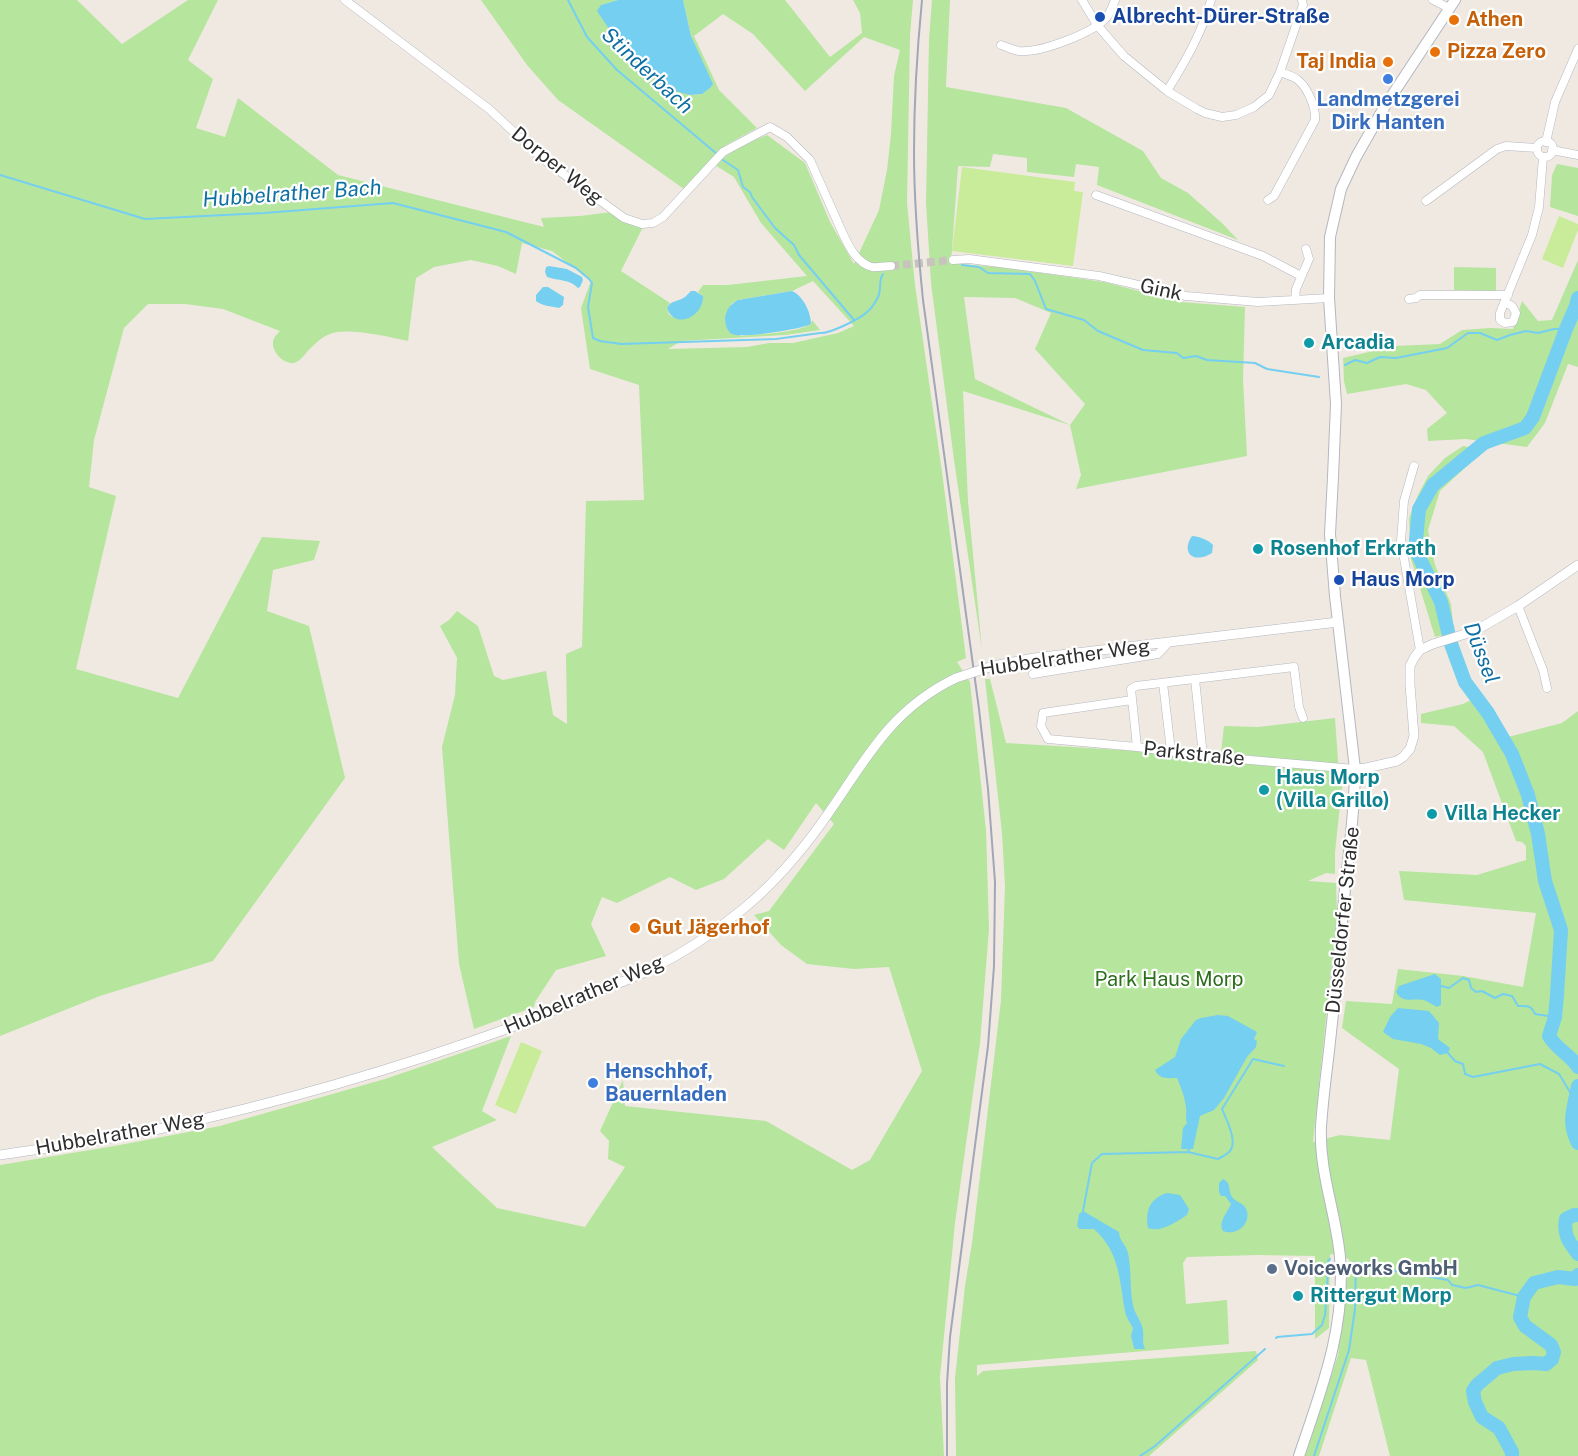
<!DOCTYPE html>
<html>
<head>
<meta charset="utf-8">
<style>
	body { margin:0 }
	canvas { display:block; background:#efe9e1 }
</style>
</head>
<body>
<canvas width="1578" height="1456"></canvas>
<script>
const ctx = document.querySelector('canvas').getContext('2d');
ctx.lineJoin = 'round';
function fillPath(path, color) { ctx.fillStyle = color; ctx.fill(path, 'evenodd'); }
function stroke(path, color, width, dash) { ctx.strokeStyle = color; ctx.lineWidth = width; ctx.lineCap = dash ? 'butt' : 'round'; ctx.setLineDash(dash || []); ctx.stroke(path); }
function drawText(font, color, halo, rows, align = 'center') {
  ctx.font = font + ' "Public Sans",sans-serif'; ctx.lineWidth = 4.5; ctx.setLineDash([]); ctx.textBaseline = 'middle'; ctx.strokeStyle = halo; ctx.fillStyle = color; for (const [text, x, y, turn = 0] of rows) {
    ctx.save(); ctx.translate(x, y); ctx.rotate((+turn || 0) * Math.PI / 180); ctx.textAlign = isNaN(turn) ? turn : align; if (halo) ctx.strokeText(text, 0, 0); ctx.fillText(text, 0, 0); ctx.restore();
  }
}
fillPath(new Path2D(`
	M0,0H77L122,44L188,0H218L188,60L213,79L196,128L225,137L238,98L338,175L544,227L541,218L580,216L612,212L643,227L621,271L670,303L667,308L669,314L672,317L703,296L698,292L703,285H728L807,276L761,223L734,177L715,165C730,151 748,142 767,135L805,163L830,222L854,264L879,210L887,170L891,134L894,76L900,50L864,37L805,91L753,34L723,14L694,36L719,90L757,128L726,145L684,189L558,100L527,65L481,0H618L601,5L622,50L646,69L690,95L702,94L700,58L691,36L683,0H785L830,57L862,33L860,13L853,0H913L910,35L907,203L915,285L942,472L966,658L957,662L970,682L986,830L989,929L980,1043L955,1223L940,1377L944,1456H0V1165L120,1145L220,1126L385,1079L511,1036L482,1111L497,1120L432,1147L497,1208L585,1227L625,1167L608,1159L609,1141L600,1131L623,1080L625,1106L766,1121L852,1170L870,1160L922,1071L889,967L854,969L807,964L781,945L754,915L769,911L834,824L816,803L784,850L768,839L724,879L696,890L670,877L617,903L602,897L591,924L606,956L556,970L535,1002L534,1007L474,1029L459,964L442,747L455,695L457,658L440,626L449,620L457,611L478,626L494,676L503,680L546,671L553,715L567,724L566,654L582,647L586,501L644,500L639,385L590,369L581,308L591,281L552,251L522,243L516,274L498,266L471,260L434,267L416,278L408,341C389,337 346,327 330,334C324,336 318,341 314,345C307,350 302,361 294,363C284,364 272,353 273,342C273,338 277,334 280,331L223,309L185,304H148L124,328L94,440L89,487L116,496L76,669L178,698L262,537L320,541L314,560L273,570L267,611L309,626L345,778L213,961L100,996L0,1036ZM813,281L854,326L838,333L793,343H769L747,347L668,349L681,341L785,335L820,330L812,320L811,324C797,333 758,334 740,336L731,304L738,300L792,291Z
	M932,0H950L946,87L1066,108L1143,151L1161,178L1188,193L1223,224L1238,240L1097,185L1099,167L1076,164L1074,177L1027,172V158L993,154L990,167L958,166L951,263L1007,268L1104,282L1181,302L1245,307L1243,379L1247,456L1076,489L1081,475L1070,425L963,391L968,501L982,650L954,460L931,283L926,203L929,39ZM964,297L1015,298L1051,313L1035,349L1085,404L1070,425L975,379Z
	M1557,164L1578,168V216L1550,207L1552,175Z
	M1578,260V367L1568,364L1545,423L1527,447L1466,439L1428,441L1427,429L1447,413L1426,390L1406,384L1347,394L1344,381L1343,358L1395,346L1440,344L1462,330L1490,328L1513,329L1522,301L1538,321L1552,320Z
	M1454,267L1496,268V291L1454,290Z
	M1463,446L1484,450L1440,491L1428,530L1435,565L1451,604L1454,632L1435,637L1411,559L1409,518L1418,495L1428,476L1445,458Z
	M1459,654L1467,673L1508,737L1562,723L1578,711V1456H1390L1366,1360L1351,1358L1319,1456H1305L1338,1355L1349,1259L1332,1254L1330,1255L1329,1328L1315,1339V1256L1257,1255L1187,1257L1183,1263L1186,1304L1227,1300L1229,1344L977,1365V1376L983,1371L1256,1351L1258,1360L1149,1456H956L955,1378L965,1286L972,1243L1001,1000L1005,886L1002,833L985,679H990L1006,743L1139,751L1245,761L1278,766L1279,759L1221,752L1224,726L1258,727L1335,718L1339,774L1343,778L1335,852V874L1326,873L1308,881L1336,883L1337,913L1313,1142L1340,1135L1390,1140L1399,1069L1342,1028L1346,1001L1392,1004L1398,969L1463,976L1523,987L1536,913L1404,900L1399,871L1477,875L1526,860V846L1522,842L1516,841L1483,752L1454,726L1421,723V714L1463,704L1473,699L1452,656Z`), '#b6e59e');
fillPath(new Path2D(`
	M962,167L1075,182L1074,191L1083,192L1073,266L952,251Z
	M1559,216L1578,224V230L1563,268L1542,259Z
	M521,1042L542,1051L516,1114L495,1105Z`), '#c9ec9a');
fillPath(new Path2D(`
	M618,0H683L691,36L713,84L710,88L702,94L690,95L671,90L623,50L597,11L601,5Z
	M549,266L567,269L582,277L583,280L580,287L578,288C569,279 559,281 547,277L545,272L546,267Z
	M543,287H548L564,297L563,305L559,308C550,306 543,306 536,301V295Z
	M691,291H695L703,296C704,316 675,331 667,308C671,300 678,302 685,297C687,295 689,293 691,291Z
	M792,291C803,296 811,312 811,324C803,329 739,339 732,334C727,331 725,324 725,318C727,308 730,305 738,300Z
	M1192,536C1198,536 1209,540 1213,545L1212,553C1195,564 1180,554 1192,536Z
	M1435,974L1441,979V1005L1437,1007C1433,1005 1428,1001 1423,1000C1412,998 1403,1004 1396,992L1399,986Z
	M1398,1008L1429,1011L1439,1023L1438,1039L1450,1048L1448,1053L1440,1055L1431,1048L1421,1044L1393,1039L1383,1032L1390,1017Z
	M1218,1015L1228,1016L1257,1032L1254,1039L1257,1041L1256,1047L1247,1057L1224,1098L1214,1110L1200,1116L1193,1149H1181L1183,1128L1187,1123C1185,1117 1187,1113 1186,1108C1185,1097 1181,1088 1177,1078C1167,1078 1160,1080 1155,1070L1175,1057L1181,1039L1196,1020L1201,1018Z
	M1223,1179C1231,1183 1228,1188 1231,1195C1233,1201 1241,1202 1245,1207C1254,1222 1237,1237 1223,1231C1218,1222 1227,1213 1231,1204L1225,1196H1221L1219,1192V1183Z
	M1167,1193L1180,1195L1189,1209L1187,1215C1176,1222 1161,1233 1148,1228C1145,1211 1150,1198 1167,1193Z
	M1083,1211L1119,1232C1119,1241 1126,1244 1128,1253C1132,1271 1129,1291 1134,1309C1136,1315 1140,1320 1142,1326C1145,1334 1141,1341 1145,1349H1135L1134,1348L1131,1336L1133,1328C1130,1323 1126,1317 1125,1311C1119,1278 1120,1253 1094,1229H1080L1077,1226L1079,1214Z`), '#75cff0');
stroke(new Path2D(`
	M568,0L587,37L617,70L717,154
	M723,160L738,170L743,187L750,192L752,197L775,228L794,245L799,255L854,320
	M0,175L145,219L264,213L393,203L506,232L576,268L589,279L592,283L588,307L593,338L600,341L621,344L776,339L820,333C829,334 860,319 867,312C871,309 876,301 878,297C882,289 878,281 883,274
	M962,265L979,267L988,273L1030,274L1035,281L1046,309L1084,320L1098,331L1143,350L1177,353L1183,358L1196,356L1207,360L1255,363L1267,369L1319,377
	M1345,365L1355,360L1367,363L1380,357L1396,358L1447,348L1468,333H1480L1497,340L1510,335L1526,331L1538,333L1554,329H1566
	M1441,986L1449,988L1463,978L1469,980L1471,988L1476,992L1482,991L1495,998L1503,994L1512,996L1518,1006C1527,1006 1531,1005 1535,1014L1555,1017
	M1448,1053L1455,1061L1463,1064L1465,1074L1473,1077L1540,1064L1559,1074L1570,1092L1577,1095
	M1188,1152L1218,1159C1222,1157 1227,1154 1230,1151C1238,1141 1226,1119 1222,1109L1253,1059L1284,1066
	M1083,1211L1092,1163L1102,1154L1188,1152L1189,1149
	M1362,1263L1372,1265L1384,1272L1397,1271L1448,1280L1452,1285L1466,1288L1478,1285L1524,1297
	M1276,1338L1277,1337L1312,1334L1322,1325L1325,1315L1327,1291L1328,1261L1330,1259
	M1140,1456L1155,1446L1265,1349
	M1314,1456L1349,1350L1355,1309L1356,1262`), '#75cff0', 2);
stroke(new Path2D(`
	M1578,298L1576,306L1566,329L1533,417L1525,428L1484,443L1433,485L1419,509L1416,540L1418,555L1441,602L1451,644L1465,682L1488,713L1512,754L1528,795L1538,834L1545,881L1561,930L1557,995L1555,1017L1549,1036C1558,1051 1569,1053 1578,1067
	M1578,1086C1574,1109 1567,1121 1578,1143
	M1578,1215H1574L1566,1219C1563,1235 1569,1242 1578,1254
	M1512,1456V1452L1499,1428L1482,1417L1475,1402L1473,1391L1477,1385L1497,1368L1513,1364L1534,1363L1546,1364L1552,1359L1554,1352L1551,1345L1525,1326L1520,1317L1524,1297L1534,1283L1558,1277L1575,1279L1578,1275`), '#75cff0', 14);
stroke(new Path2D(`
	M891,266L953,260`), '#c8c4bd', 8, [8, 4]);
const minor = new Path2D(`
	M345,0L489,109L543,159L624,218L642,224L653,223L663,217L723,152L770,127L787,137L810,160L843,234C849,247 857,263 872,267C877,268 886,266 891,266
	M1082,0L1097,25L1124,56L1167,91L1197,109L1205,113L1222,117L1236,115L1254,107L1269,95L1280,72L1303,5L1302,0
	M1433,0L1449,8
	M1001,45C1007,47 1013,50 1019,51C1040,53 1094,33 1107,17C1110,13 1113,5 1115,0
	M1167,91C1185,62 1202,33 1211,0
	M1537 149a8 8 0 1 1 16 0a8 8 0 1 1-16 0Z
	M1546,142L1555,102L1578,49
	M1552,150L1578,155
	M1096,195L1263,256L1301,276
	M1268,200L1274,196L1315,120C1316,108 1308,88 1298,80C1293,76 1286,74 1280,72
	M1426,201L1497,149L1506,146L1537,148
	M953,260L969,259L1099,276L1186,296L1258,302L1329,298
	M1409,299L1416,298L1420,295H1508
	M1295,300L1296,289L1309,259L1306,249
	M1505,302L1512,306L1516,313L1513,322L1505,323L1500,320V313L1532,235L1539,207L1543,157
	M1414,466L1404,501L1401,541L1420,650
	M1518,606L1543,670L1547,688
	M1033,674L1158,654L1168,643
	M1195,679L1203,756
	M1163,683L1171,751
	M1132,700L1043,713L1041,726L1048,739L1137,747L1203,756L1355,769
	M1137,747L1131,689L1136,686L1294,667L1299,707L1303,718`);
const tertiary = new Path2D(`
	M993,666L1034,658L1338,622
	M1355,769L1366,768L1397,761L1403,757L1410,749L1414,736L1410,685V666L1414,658L1420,650L1433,644L1475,631L1518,606L1578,565
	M0,1155C53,1147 107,1140 159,1129C279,1103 396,1069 512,1027C541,1016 570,1004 599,991C616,984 634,978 651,969C684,953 715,932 743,909C769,888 792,862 812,836C859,775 881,714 956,678`);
const secondary = new Path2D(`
	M1299,1456C1321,1390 1346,1329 1340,1257C1336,1213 1319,1172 1321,1127C1323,1095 1328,1063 1331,1032C1336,988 1340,944 1344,900C1348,856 1355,813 1355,769L1335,596L1330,534L1333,477L1336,404L1329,298L1330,237L1341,189L1356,157L1385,106L1455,0`);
stroke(minor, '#b4b7c1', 9);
stroke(tertiary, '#b4b7c1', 10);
stroke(secondary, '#b4b7c1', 12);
stroke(minor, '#fff', 8);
stroke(tertiary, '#fff', 9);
stroke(secondary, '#fff', 10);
stroke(new Path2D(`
	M922,0C917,51 914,101 914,152C914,202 918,251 923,300L979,709L988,789L995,882L994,966L988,1046L950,1337L947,1384V1456`), '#a3a6b8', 2);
const tertiaryBridge = new Path2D(`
	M956,678L993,666`);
stroke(tertiaryBridge, '#b4b7c1', 10, []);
stroke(tertiaryBridge, '#fff', 9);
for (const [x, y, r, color] of [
	[1100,17,6,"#1a4fb4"],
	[1454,20,6,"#e8710a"],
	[1435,52,6,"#e8710a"],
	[1388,62,6,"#e8710a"],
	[1388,79,6,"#3f7fe0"],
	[1309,343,6,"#0f9aa8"],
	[1258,549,6,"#0f9aa8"],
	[1339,580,6,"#1a4fb4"],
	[1264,790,6,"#0f9aa8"],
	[1432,814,6,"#0f9aa8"],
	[635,928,6,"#e8710a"],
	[593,1083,6,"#3f7fe0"],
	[1272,1269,6,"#5c6f8a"],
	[1298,1296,6,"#0f9aa8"]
]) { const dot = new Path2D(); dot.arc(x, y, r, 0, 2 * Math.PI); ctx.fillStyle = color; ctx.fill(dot); stroke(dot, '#fff', 2); }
drawText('bold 20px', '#164399', '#fff', [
	["Albrecht-Dürer-Straße",1112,17],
	["Haus Morp",1351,580]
], 'left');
drawText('bold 20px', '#c56008', '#fff', [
	["Athen",1466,20],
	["Pizza Zero",1447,52],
	["Taj India",1376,62,"right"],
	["Gut Jägerhof",647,928]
], 'left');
drawText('bold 20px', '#366cbe', '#fff', [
	["Landmetzgerei",1388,100],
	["Dirk Hanten",1388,123],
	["Henschhof,",605,1072,"left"],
	["Bauernladen",605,1095,"left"]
]);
drawText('20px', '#2e2e2e', '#fff', [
	["Dorper Weg",557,166,39],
	["Gink",1161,290,12],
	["Hubbelrather Weg",1065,658,-8],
	["Parkstraße",1194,754,6],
	["Düsseldorfer Straße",1343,920,-84],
	["Hubbelrather Weg",584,995,-23],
	["Hubbelrather Weg",120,1134,-10]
]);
drawText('bold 20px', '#0d838f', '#fff', [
	["Arcadia",1321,343],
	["Rosenhof Erkrath",1270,549],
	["Haus Morp",1276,778],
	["(Villa Grillo)",1276,801],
	["Villa Hecker",1444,814],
	["Rittergut Morp",1310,1296]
], 'left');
drawText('20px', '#2c6e1b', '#fff', [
	["Park Haus Morp",1169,980]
]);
drawText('bold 20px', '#4e5e75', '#fff', [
	["Voiceworks GmbH",1284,1269]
], 'left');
drawText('italic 21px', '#0d6fa3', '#fff', [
	["Stinderbach",647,71,43],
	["Hubbelrather Bach",292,194,-4],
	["Düssel",1481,653,69]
]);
</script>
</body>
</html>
